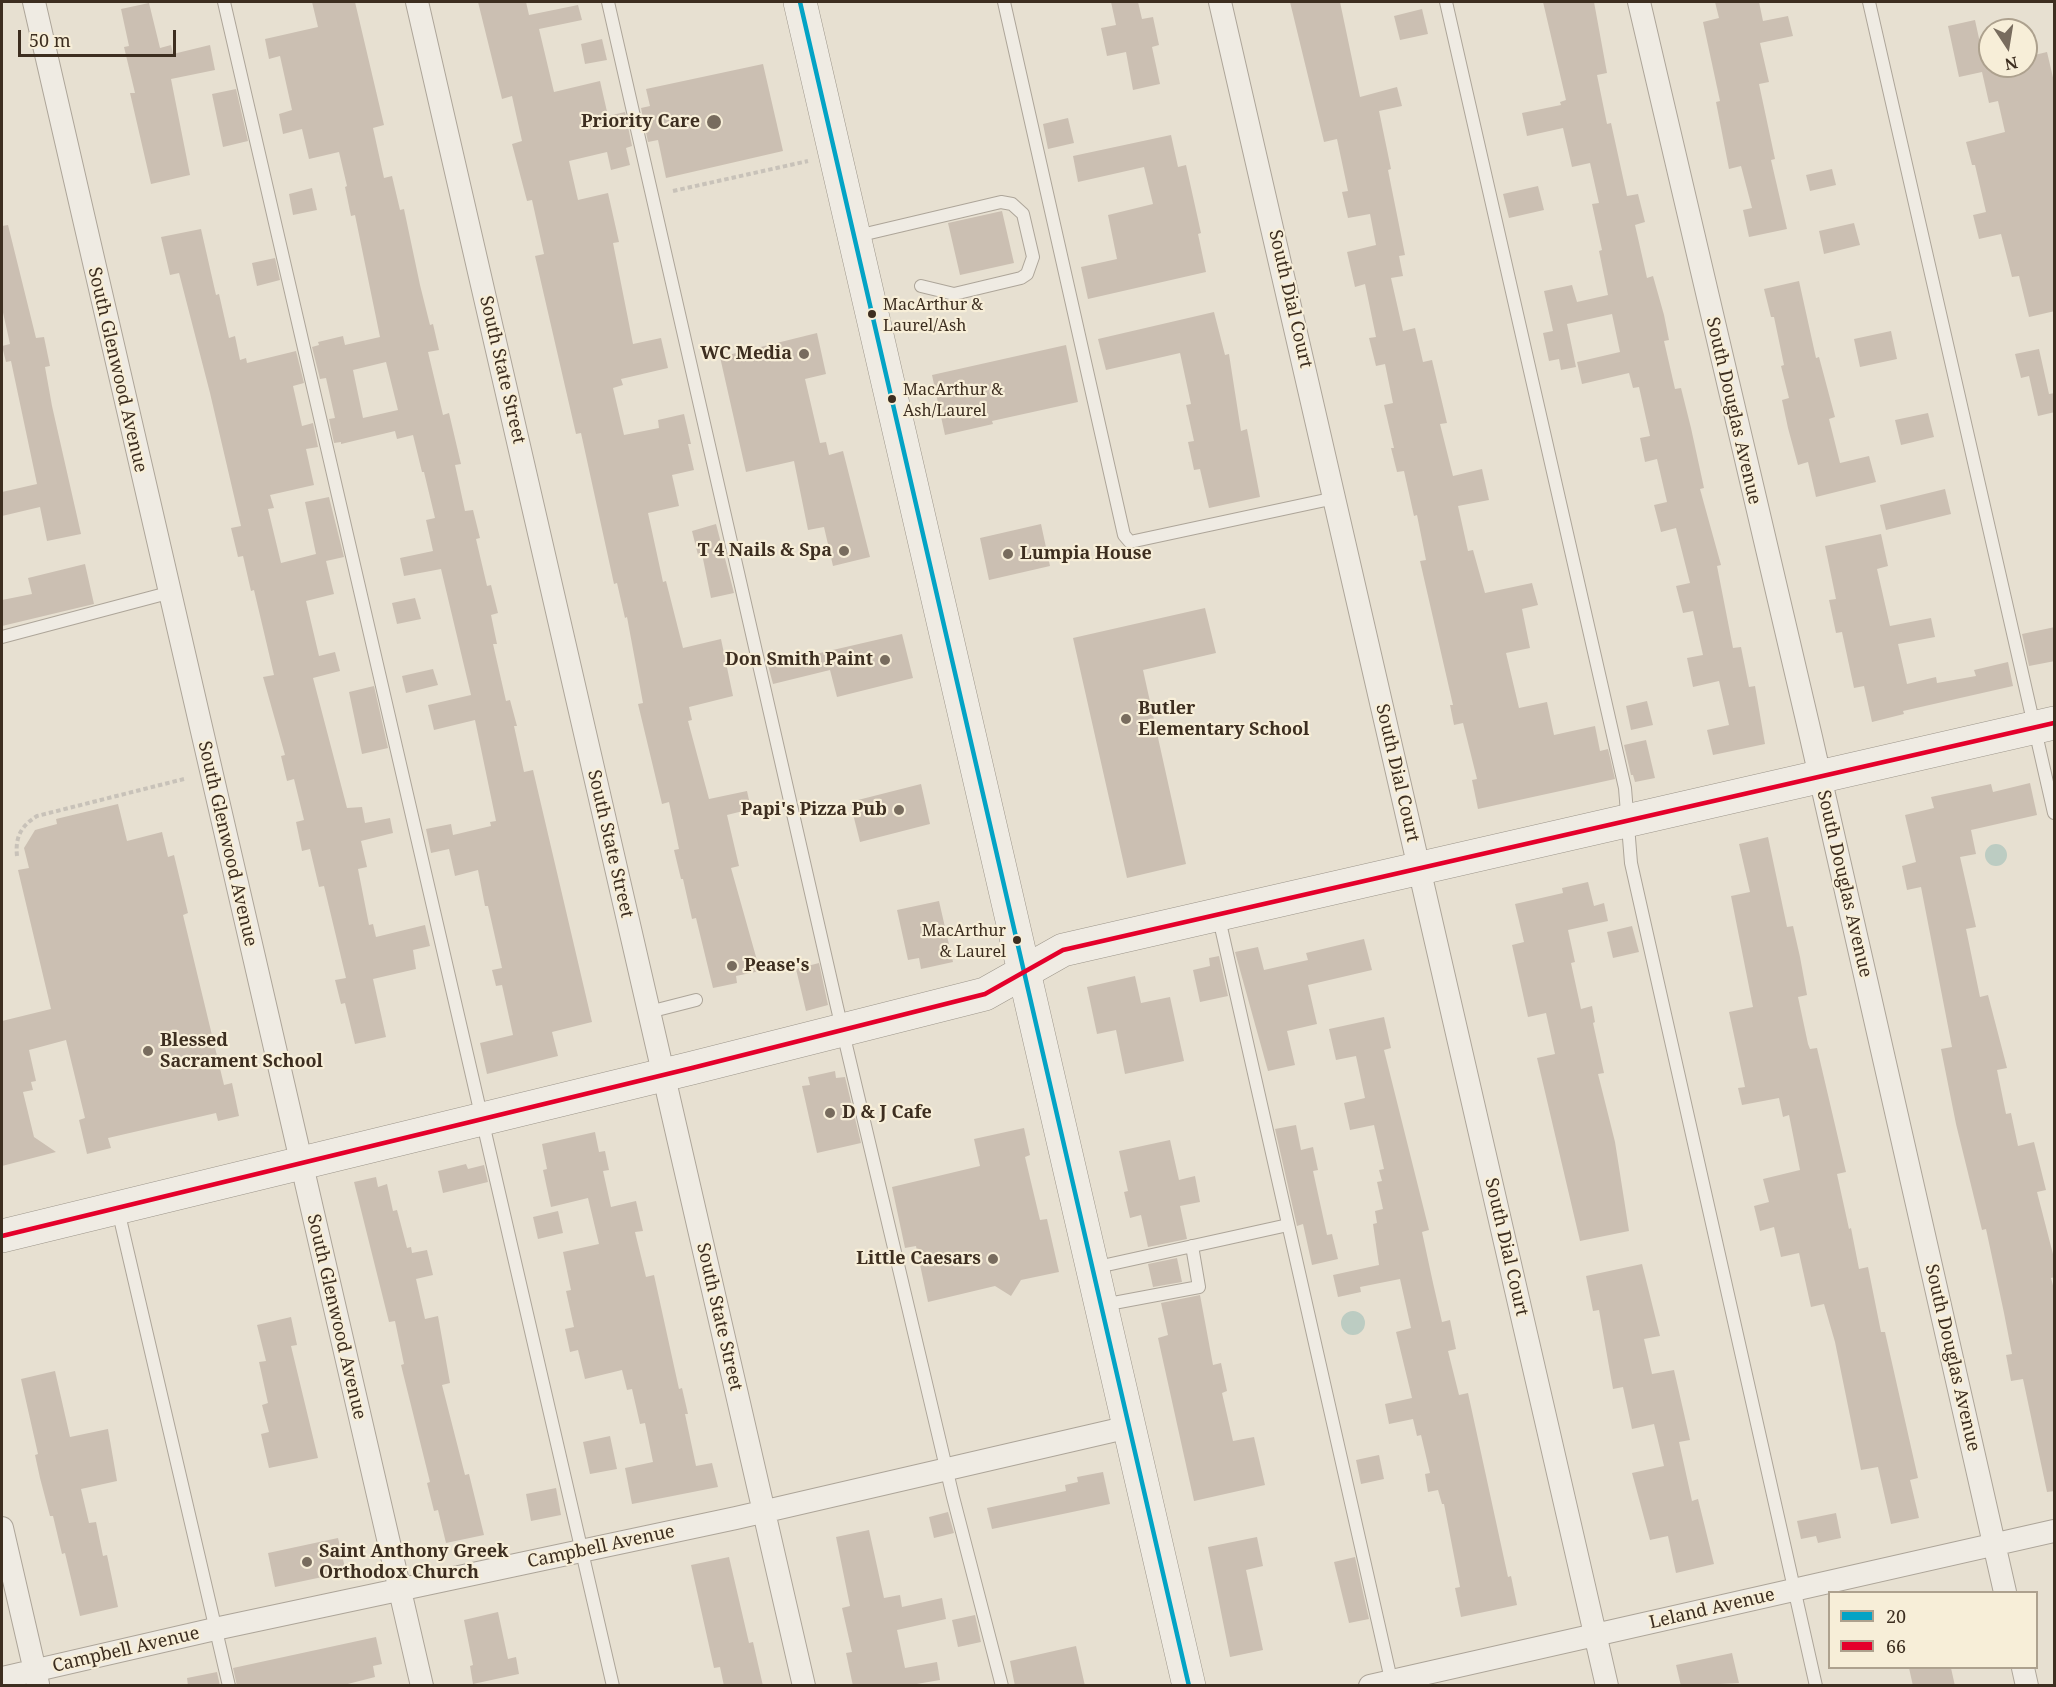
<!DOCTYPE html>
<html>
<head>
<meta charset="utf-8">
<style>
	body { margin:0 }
	#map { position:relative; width:2056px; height:1687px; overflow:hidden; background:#e7e0d1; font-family:"Noto Serif",serif }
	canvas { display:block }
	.frame { position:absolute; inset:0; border:3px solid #3d2e20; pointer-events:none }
	.legend { position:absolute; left:1828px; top:1591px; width:210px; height:78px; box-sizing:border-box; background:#f7eed8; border:2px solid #ada18e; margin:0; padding:8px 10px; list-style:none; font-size:18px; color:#3d2e20 }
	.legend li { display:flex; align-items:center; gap:12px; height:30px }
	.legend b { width:30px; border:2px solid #ada18e }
	.north { position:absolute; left:1978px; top:18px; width:60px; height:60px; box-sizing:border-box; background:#f7eed8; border:2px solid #ada18e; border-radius:50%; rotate:168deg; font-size:16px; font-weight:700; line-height:24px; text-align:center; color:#3d2e20 }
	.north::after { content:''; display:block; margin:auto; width:21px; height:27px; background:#786c5e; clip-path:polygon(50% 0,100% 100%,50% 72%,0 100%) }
	.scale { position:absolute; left:18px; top:30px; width:158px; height:27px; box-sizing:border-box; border:3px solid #3d2e20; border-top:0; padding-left:8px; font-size:18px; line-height:21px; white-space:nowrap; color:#3d2e20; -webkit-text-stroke:4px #f7eed8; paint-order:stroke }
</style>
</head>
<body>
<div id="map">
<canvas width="2056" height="1687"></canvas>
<div class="frame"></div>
<ul class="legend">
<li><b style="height:8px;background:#03a3c5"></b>20</li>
<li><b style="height:8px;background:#e4002b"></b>66</li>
</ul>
<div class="north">N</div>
<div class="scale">50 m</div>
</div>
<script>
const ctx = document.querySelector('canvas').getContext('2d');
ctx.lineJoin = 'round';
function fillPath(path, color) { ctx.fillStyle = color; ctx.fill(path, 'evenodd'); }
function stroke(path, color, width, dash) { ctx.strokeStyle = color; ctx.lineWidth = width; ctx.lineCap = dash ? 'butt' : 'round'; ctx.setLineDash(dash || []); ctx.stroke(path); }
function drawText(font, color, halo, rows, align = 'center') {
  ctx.font = font + ' "Noto Serif",serif'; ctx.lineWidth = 4.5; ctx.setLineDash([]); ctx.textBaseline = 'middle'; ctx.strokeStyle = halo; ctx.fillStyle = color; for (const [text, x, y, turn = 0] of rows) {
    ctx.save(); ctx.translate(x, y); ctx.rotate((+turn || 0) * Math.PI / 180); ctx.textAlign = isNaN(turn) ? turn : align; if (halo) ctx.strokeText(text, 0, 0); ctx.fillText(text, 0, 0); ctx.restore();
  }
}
fillPath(new Path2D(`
	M1985 855a11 11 0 1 1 22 0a11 11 0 1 1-22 0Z
	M1341 1323a12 12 0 1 1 24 0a12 12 0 1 1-24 0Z`), '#bcccc2');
fillPath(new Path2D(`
	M312,2H355L384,125L373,128L384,178L392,176L400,210L404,209L420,285L430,325L433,324L439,350L428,352L443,415L449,413L461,464L455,465L465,511L473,510L480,538L476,539L487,586L491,585L498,613L491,615L497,644H493L506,701L510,700L517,726H514L524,772L533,770L592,1022L552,1032L558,1056L487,1074L480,1043L513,1035L502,985L496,986L492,970L502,968L488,906H485L478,870L455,876L449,849L431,853L426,829L451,824L453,835L491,826L490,822L496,821L475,720L434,730L428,705L471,695L441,569L404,576L400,558L433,551L426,520L435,518L424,472H422L413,435L397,439L395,431L341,444V442L334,443L329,419L335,418L326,378L320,379L312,347L319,345L318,342L343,336L345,345L380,337L355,215L351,216L345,187L347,186L339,152L309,159L302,129L283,134L279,114L292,110L280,56L269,59L265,39L318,27ZM386,362L398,410L363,418L353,370Z
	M478,2H526L529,15L578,5L582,20L539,29L554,92L600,81L608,116L625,112L632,146L626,148L630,165L611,170L607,152L569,161L578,200L608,193L619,242L613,243L633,344L661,338L668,368L621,379L623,385L613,388L624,435L659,428L658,420L684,414L691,444H688L694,470L672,475L679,506L648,513L663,582L666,581L683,648L721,639L733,696L689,707L692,720L688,721L709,799L747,791L751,809L727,815L739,866L731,868L760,971L736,976L737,983L713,988L696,918L692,919L683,879H681L674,850L679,849L669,802L662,804L638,704L643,703L627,617L625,618L617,583L614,584L581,433L576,434L535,256L544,254L532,200L527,201L512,144L522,141L512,96L502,99Z
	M1111,2H1138L1142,19L1153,17L1159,45L1152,47L1160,84L1133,90L1126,52L1107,56L1101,28L1116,25Z
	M1290,2H1340L1360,97L1397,87L1402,106L1379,111L1391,169L1388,170L1405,255L1399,256L1403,276L1391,278L1403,331L1415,328L1423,362L1432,360L1447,423L1440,424L1453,476L1482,469L1489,500L1458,506L1468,551L1473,550L1485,593L1532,583L1538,605L1522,609L1530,648L1506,653L1519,708L1547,702L1554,735L1595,726L1600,751L1608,749L1615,779L1478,809L1472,780L1477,779L1463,723L1454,725L1450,705H1453L1420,561L1426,560L1417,515L1414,516L1404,471L1397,472L1391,448H1394L1384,405L1393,403L1385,364L1376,366L1369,338L1376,337L1365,284L1355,287L1347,252L1376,245L1370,214L1348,218L1342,192L1348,191L1337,139L1324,142Z
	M1543,2H1594L1607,73L1597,75L1607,124L1611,123L1627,196L1638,194L1645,222L1635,225L1647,278L1653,276L1664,315L1669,340L1664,341L1675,389L1681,388L1691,428L1704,488L1700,489L1721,565L1717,566L1733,648L1741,647L1749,687L1755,686L1765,744L1713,755L1707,730L1729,725L1719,681L1693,687L1687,658L1703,655L1693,611L1683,613L1676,586L1690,583L1676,528L1661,532L1654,505L1667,502L1657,459L1645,462L1640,438L1650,436L1639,387L1633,388L1629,373L1582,384L1577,362L1620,352L1612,314L1567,324L1576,367L1561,370L1559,359L1549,361L1543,333L1553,331L1544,291L1572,285L1577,302L1608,295L1599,251L1602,250L1592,204L1599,203L1590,163L1572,167L1563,128L1527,136L1522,113L1561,105L1560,102L1566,100Z
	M1715,2H1759L1763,21L1788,16L1793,36L1760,43L1769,82L1759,84L1775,159L1771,160L1787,229L1749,237L1743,210L1752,208L1741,166L1729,169L1716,102L1720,101L1703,22L1719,18Z
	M149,3L160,48L171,45L173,54L210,45L215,70L171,79L190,175L151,184L130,93H135L124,47L129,46L121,9Z
	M1422,9L1428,34L1400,40L1394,16Z
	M1975,20L1985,66H2026V57L2047,52L2055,86V311L2029,317L2019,276L2012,277L2001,234L1979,239L1973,215L1986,212L1975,165H1972L1966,142L2005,132L1998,101L1989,103L1982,72L1959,77L1948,26Z
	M602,39L607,60L585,64L581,44Z
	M763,64L783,151L666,178L658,140L648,142L641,108L650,106L646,89Z
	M236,89L248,141L223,147L212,94Z
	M1068,118L1074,143L1048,149L1043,124Z
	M1171,135L1178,167L1186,165L1201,233L1198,234L1206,272L1088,299L1081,267L1117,259L1108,215L1153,204L1144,167L1078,182L1073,156Z
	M1832,169L1836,185L1810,191L1806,175Z
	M1538,186L1544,210L1509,218L1503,194Z
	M312,188L317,210L293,215L289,194Z
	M1002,211L1014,263L960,275L948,223Z
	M1854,223L1860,245L1824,254L1819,231Z
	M8,225L36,338L44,337L50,366L45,367L52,406L81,534L47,541L40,507L2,516V492L37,484L11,361L6,362L2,346L10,344L2,308V226Z
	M201,229L216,295L219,294L229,338L235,336L240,360L246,358L247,363L296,351L304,383L293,386L302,426L313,423L318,447L306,449L314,485L270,495L274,508L268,509L281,563L316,554L305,502L329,497L344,557L326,561L334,594L306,601L319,656L335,652L340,671L313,678L347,808L362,807L365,823L390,818L393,833L361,841L367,867L358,869L369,925L373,924L376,937L425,925L430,946L413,950L416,969L373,979L386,1037L355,1044L345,1003L341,1004L335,980L346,978L324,886L319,887L310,849L302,851L296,822L304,820L294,779L287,781L281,756L285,755L263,677L274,675L254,590L251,591L243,556L238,557L231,528L241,526L210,393L179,273L170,275L161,237Z
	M275,258L280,280L257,286L252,263Z
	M1799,281L1816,358L1819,357L1835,417L1829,419L1840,463L1869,456L1876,482L1816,497L1808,462L1798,465L1788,428L1782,400L1789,398L1781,366L1784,365L1774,317H1771L1764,289Z
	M1214,312L1225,355L1229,354L1241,431L1247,429L1260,497L1209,508L1200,469L1194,470L1188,442L1194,441L1186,405L1191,404L1180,353L1106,370L1098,339Z
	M1891,331L1897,359L1860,367L1854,339Z
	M817,333L826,374L805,379L820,443L826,442L829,455L843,451L870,557L833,566L824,527L808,530L794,461L746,472L720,357Z
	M1066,345L1078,402L992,421L993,424L945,435L932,375Z
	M2039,349L2049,394L2055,393V412L2038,416L2029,376L2021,378L2015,354Z
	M1928,413L1934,437L1901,445L1895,420Z
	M1945,489L1951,514L1886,530L1880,505Z
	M716,524L734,593L711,598L702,554L698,555L692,531Z
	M1041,524L1050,566L989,580L980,538Z
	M1881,534L1888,566L1877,569L1890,626L1931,618L1935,637L1898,644L1907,684L1936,677L1937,683L1976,676L1974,670L2008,662L2013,686L1903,711L1904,714L1872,722L1864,686L1854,688L1842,632L1836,633L1829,600L1836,599L1825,546Z
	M85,564L94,604L2,626V600L32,594L28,578Z
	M415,598L421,619L397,624L392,603Z
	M1205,608L1216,653L1143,670L1186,864L1127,878L1073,638Z
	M2055,627V661L2029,666L2022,634Z
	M902,634L913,678L837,697L830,670L773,684L768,665Z
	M433,669L438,685L406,693L402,676Z
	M374,686L388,748L362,754L349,692Z
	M1647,701L1653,725L1631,730L1626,706Z
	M1646,740L1655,778L1635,782L1633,775H1631L1624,745Z
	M2030,783L2037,815L1971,830L1976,854L1960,857L1976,927L1966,929L1980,997L1988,995L2007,1068L1997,1070L2006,1114L2011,1113L2018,1146L2034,1142L2046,1190L2037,1192L2055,1262V1277L2051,1278L2055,1293V1491L2047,1492L2023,1379L2011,1381L2006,1355L2012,1354L2004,1313L1986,1229L1982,1230L1956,1124L1941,1049L1952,1047L1921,887L1907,890L1902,866L1916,862L1905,815L1934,808L1931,797L1991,784L1993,792Z
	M921,784L930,824L860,842L850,802Z
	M118,804L127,841L162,832L168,857L174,855L188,913L183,915L224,1085L232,1083L239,1116L218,1121L216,1113L108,1138L111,1148L87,1154L79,1120L85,1118L66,1040L29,1050L36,1081L31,1082L33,1090L23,1092L34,1137L56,1152L2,1166V1021L51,1009L18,870L29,868L24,848L35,830L57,824L56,819Z
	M1768,837L1787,927L1793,926L1800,957L1807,995L1798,997L1808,1044L1810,1049L1817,1048L1846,1172L1837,1174L1849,1229L1851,1228L1859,1269L1868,1267L1881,1332H1885L1918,1478L1910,1480L1919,1518L1891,1524L1878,1467L1861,1470L1835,1342L1824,1304L1811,1307L1799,1253L1781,1257L1774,1227L1760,1231L1754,1206L1769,1202L1763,1179L1800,1170L1789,1115L1783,1117L1779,1098L1742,1105L1738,1088L1745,1087L1729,1012L1753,1007L1731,896L1750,892L1739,844Z
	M1588,882L1594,906L1604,903L1608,921L1568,930L1575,962L1571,963L1581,1009L1592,1006L1595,1022L1593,1023L1604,1073L1598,1074L1615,1142L1629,1231L1580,1241L1537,1058L1555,1054L1546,1013L1528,1017L1512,945L1524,942L1515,904L1563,893L1562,888Z
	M939,901L953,962L921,969L919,958L908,960L897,910Z
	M1632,926L1639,952L1613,958L1607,932Z
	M1364,939L1372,970L1308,985L1317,1024L1287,1031L1295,1065L1268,1071L1235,952L1258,947L1264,970L1308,960L1306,953Z
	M1219,956L1228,996L1200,1002L1193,970L1210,966L1209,958Z
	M819,963L828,1005L806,1011L796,969Z
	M1135,976L1141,1003L1170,997L1184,1061L1125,1074L1116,1030L1097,1034L1087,987Z
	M1384,1017L1391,1048L1384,1050L1429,1230L1422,1232L1433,1283L1442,1322L1450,1320L1456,1349L1448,1351L1459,1395L1468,1393L1508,1577L1511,1576L1517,1605L1461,1617L1455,1588L1460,1587L1444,1504H1442L1438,1490L1428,1492L1425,1474L1430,1473L1421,1435L1417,1436L1413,1419L1389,1424L1385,1404L1412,1398L1396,1332L1411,1328L1400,1279L1360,1287L1361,1292L1338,1297L1333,1275L1379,1265L1373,1224L1377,1223L1375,1211L1383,1209L1377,1182L1382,1181L1379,1170L1384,1169L1374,1125L1350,1130L1344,1103L1365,1098L1356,1056L1336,1060L1329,1029Z
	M835,1071L836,1078L845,1077L861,1143L817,1153L802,1086L810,1085L808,1077Z
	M1296,1125L1301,1150L1313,1147L1318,1170L1313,1171L1327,1235L1332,1234L1338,1259L1312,1265L1303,1224L1297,1226L1275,1129Z
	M1024,1128L1030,1155L1025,1157L1040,1220L1047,1219L1059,1272L1021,1280L1011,1296L995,1286L928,1302L916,1246L905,1248L892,1187L980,1166L974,1139Z
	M595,1132L599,1152L605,1151L609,1170L603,1171L611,1207L636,1201L643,1231L635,1232L646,1277L654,1275L679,1389L682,1388L688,1414H685L696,1466L712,1463L718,1487L632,1504L625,1468L653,1462L645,1423L640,1424L632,1389L627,1390L622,1370L585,1379L578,1350L570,1352L565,1329L574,1327L566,1291L571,1290L563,1252L599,1244L588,1198L551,1207L543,1170L547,1169L542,1144Z
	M1170,1140L1179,1180L1195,1176L1200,1202L1180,1206L1187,1239L1148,1247L1141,1215L1130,1218L1124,1192L1128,1191L1119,1151Z
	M466,1164L468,1169L484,1165L488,1182L443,1193L438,1171Z
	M376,1177L378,1187L387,1184L393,1211L397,1210L407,1248L411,1247L412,1253L427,1250L433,1275L416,1279L425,1319L438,1316L450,1383L442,1385L465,1475L469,1474L484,1535L446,1543L438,1510L434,1511L427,1483L430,1482L401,1365L404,1364L395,1321L389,1322L354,1182Z
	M558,1211L563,1233L538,1239L533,1217Z
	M1177,1258L1182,1282L1153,1287L1148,1264Z
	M1642,1264L1660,1336L1644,1339L1652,1374L1674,1370L1690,1440L1679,1442L1692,1501L1698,1499L1714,1564L1676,1573L1668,1536L1650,1540L1632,1473L1664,1466L1654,1424L1632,1429L1623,1387L1613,1389L1599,1310L1593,1311L1586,1276Z
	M1200,1295L1213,1365L1221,1363L1227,1391L1222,1393L1233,1441L1254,1437L1265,1485L1194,1501L1158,1338L1168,1335L1161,1303Z
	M291,1317L297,1345L291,1346L318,1458L269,1468L261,1434L269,1432L262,1405L268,1403L259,1362L266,1361L257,1325Z
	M55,1371L70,1437L108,1429L117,1481L81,1489L89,1523L96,1522L103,1556L107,1555L118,1607L80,1616L65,1553L62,1554L53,1516H50L40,1478L35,1455L38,1454L21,1379Z
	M610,1436L617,1469L590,1474L583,1442Z
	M1379,1455L1384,1479L1361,1484L1356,1460Z
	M1103,1472L1110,1504L992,1529L987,1508L1066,1491L1065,1485L1078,1482L1077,1477Z
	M556,1488L561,1515L531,1521L526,1494Z
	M948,1512L954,1533L934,1538L929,1517Z
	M1836,1513L1841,1538L1818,1543L1816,1536L1801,1539L1797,1521Z
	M869,1530L884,1598L900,1595L902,1607L942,1598L946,1619L897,1630L905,1668L937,1662L940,1680L905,1686H853L846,1653L852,1652L842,1608L850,1606L836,1537Z
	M1257,1537L1263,1566L1246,1570L1263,1650L1230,1657L1208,1547Z
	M338,1538L346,1572L275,1587L268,1553Z
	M729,1557L749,1643L753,1642L763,1686H724L720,1667L714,1668L691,1565Z
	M1355,1557L1369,1619L1349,1623L1334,1562Z
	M498,1612L508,1659L516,1657L519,1674L473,1684L470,1666L473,1665L464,1620Z
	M975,1615L981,1642L958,1647L952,1620Z
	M376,1637L382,1664L373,1666L375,1677L340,1686H237L233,1668Z
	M1076,1646L1085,1686H1015L1010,1661Z
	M1732,1653L1739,1683L1681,1686L1676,1665Z
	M1909,1668H1951L1955,1686H1913Z
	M217,1672L220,1686H188L187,1678Z`), '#cbbfb2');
const lane = new Path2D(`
	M224,2L613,1686
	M608,2L837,1007L953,1497L1002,1686
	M1004,2L1124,535L1130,542L1335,498
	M1446,2L1625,788L1631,863L1816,1686
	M1869,2L2054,813
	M857,236L1001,202L1012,204L1023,214L1033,257L1027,274L1021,278L954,294L921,286
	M2,637L168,593
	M1218,914L1392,1684
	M649,1012L696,1000
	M118,1210L229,1686
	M1093,1268L1288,1225
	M1103,1305L1199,1287L1192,1246`);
const street = new Path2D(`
	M34,2L422,1686
	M417,2L804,1686
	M1220,2L1607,1686
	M1639,2L1811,737L2005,1592
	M2,1528L38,1684
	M2023,1668L2027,1686
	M2,1678L215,1629L736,1518L1129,1427
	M1370,1686L2054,1531`);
const secondary = new Path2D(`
	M800,2L1189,1686
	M2,1236L692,1068L985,994L1063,950L2054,723`);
stroke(lane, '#ada599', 14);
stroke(street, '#ada599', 24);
stroke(secondary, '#9c958a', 34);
stroke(new Path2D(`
	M673,191L808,161
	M17,856C15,837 21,826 37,816L184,779`), '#c8c2b9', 4, [4.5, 3]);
stroke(lane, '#efebe3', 12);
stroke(street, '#efebe3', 22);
stroke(secondary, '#efebe3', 33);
stroke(new Path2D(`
	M800,2L1189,1686`), '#03a3c5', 4.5);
stroke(new Path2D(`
	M2,1236L692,1068L985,994L1063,950L2054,723`), '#e4002b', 4.5);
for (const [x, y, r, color] of [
	[714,122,8,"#786c5e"],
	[872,314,5,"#3d2e20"],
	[804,354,6,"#786c5e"],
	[892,399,5,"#3d2e20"],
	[844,551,6,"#786c5e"],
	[1008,554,6,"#786c5e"],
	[885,660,6,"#786c5e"],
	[1126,719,6,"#786c5e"],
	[899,810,6,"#786c5e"],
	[1017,940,5,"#3d2e20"],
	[732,966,6,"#786c5e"],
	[148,1051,6,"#786c5e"],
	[830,1113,6,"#786c5e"],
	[993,1259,6,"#786c5e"],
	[307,1562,6,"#786c5e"]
]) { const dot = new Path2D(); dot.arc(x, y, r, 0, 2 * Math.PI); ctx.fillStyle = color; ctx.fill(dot); stroke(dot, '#f7eed8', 2); }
drawText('16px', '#3d2e20', '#f7eed8', [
	["MacArthur &",883,305],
	["Laurel/Ash",883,326],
	["MacArthur &",903,390],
	["Ash/Laurel",903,411],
	["MacArthur",1006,931,"right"],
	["& Laurel",1006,952,"right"]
], 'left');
drawText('bold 18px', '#3d2e20', '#f7eed8', [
	["Priority Care",700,122],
	["WC Media",792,354],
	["T 4 Nails & Spa",832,551],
	["Lumpia House",1020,554,"left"],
	["Don Smith Paint",873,660],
	["Butler",1138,709,"left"],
	["Elementary School",1138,730,"left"],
	["Papi's Pizza Pub",887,810],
	["Pease's",744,966,"left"],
	["Blessed",160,1041,"left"],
	["Sacrament School",160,1062,"left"],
	["D & J Cafe",842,1113,"left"],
	["Little Caesars",981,1259],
	["Saint Anthony Greek",319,1552,"left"],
	["Orthodox Church",319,1573,"left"]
], 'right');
drawText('18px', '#3d2e20', '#f7eed8', [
	["South Dial Court",1290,299,77],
	["South Glenwood Avenue",117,370,77],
	["South State Street",502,370,77],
	["South Douglas Avenue",1733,411,77],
	["South Dial Court",1397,773,77],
	["South Glenwood Avenue",227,844,77],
	["South State Street",610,844,77],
	["South Douglas Avenue",1844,884,77],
	["South Dial Court",1506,1247,77],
	["South Glenwood Avenue",336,1317,77],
	["South State Street",719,1317,77],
	["South Douglas Avenue",1952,1358,77],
	["Campbell Avenue",601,1547,-12],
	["Leland Avenue",1712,1609,-13],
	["Campbell Avenue",126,1650,-13]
]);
</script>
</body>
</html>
